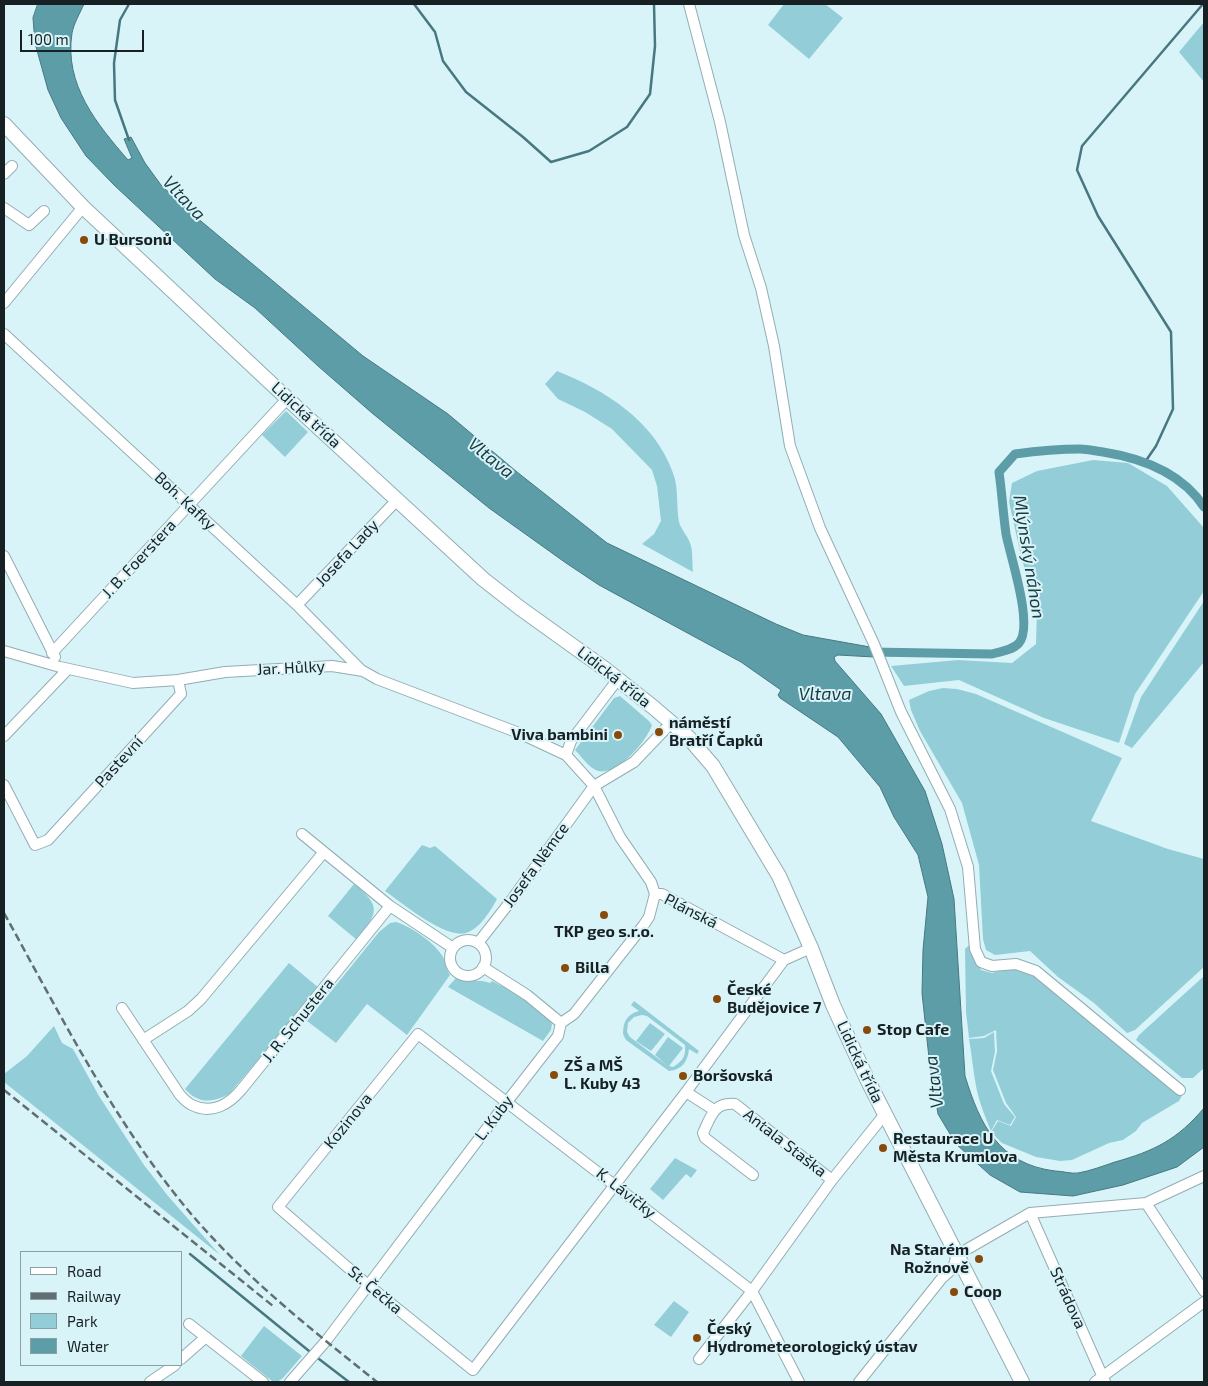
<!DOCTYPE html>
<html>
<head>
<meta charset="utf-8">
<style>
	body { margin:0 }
	#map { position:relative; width:1208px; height:1386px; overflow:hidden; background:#d9f4f9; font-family:"Exo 2",sans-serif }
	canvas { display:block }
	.frame { position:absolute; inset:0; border:5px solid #172123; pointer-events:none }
	.legend { position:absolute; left:20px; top:1251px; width:162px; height:115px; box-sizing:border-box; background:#d9f4f9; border:1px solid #8ba0a3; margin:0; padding:6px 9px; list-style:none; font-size:15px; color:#172123 }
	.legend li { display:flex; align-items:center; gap:10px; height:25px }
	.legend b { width:25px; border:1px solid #8ba0a3 }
	.scale { position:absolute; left:20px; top:30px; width:124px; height:22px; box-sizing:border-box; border:2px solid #172123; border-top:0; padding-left:6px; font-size:15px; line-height:18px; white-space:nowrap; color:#172123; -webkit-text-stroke:4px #d9f4f9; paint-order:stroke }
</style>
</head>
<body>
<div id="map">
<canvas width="1208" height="1386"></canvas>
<div class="frame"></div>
<ul class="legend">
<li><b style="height:6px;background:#fff"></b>Road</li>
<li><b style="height:6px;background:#5f6f72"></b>Railway</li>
<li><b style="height:14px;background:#93ced8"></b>Park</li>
<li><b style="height:14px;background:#5c9da8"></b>Water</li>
</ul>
<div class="scale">100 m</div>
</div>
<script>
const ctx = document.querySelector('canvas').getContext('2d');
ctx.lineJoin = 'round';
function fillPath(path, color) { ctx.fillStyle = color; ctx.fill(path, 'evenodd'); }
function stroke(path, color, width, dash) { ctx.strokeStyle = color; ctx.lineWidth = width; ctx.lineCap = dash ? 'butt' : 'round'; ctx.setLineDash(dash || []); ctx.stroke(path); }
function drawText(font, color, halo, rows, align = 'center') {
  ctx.font = font + ' "Exo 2",sans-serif'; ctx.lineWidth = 4; ctx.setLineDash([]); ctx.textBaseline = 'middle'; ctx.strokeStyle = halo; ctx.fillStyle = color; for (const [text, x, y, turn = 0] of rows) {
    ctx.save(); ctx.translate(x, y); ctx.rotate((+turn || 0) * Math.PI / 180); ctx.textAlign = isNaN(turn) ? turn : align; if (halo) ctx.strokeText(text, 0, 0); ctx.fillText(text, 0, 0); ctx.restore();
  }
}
fillPath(new Path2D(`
	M784,4H825L843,18L809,59L768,25Z
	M1204,22V82L1179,52Z
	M557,371C605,390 655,421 673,473C679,488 676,506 679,522C681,530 689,537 691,546C693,554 692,564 693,572L642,544L654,534L661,521L657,486L652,470L612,429L585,412L558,399L545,384Z
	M286,411L308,432L285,457L262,435Z
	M1093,460L1128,463L1167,486L1204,528V591L1135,694L1119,743L1044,718L959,680L904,686L891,666L958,660L1012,663L1036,644L1037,607L1022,560L1009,502L1012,483L1037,471Z
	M1204,601V662L1132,748L1124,744L1141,697Z
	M943,688L957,689L976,694L1122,758L1091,821L1168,849L1204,859V967L1135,1030L1127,1033L1094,1003L1058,977L1030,951L995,955L986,950L983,939L979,865L962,803L920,731L911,710L909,700L929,691Z
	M620,696L649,721L652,725C647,741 617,776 598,771C589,768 582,757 575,750L614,698Z
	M422,845L430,848L435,846L497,899C491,910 480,929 466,933C445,939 402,903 385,891Z
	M354,884C383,907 377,913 357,940L328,916Z
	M396,922C412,927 435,943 443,957C446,963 446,969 450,975L407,1035L367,1004L336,1043L307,1021L379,932L390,923Z
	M969,945L981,970L992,973L1011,967L1034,974L1172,1089L1183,1094L1179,1101L1142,1123L1136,1131L1123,1140L1109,1143L1072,1160L1060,1161L1036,1157L1002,1143L991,1132L998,1121L1011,1126L1016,1117L1006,1103L993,1070L997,1051L996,1030L984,1036L969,1038L966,1012L965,949Z
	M289,963L319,988L229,1094C213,1103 198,1104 185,1089Z
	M1204,976V1068L1193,1078H1182L1136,1040L1139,1035Z
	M456,978C468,982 479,979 490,983L492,981C513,992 540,1003 552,1024L551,1030L543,1041L448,987Z
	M634,1001L699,1051L697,1054L689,1049C688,1061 682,1070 669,1071L626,1040L623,1034C623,1022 627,1014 639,1011L631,1005ZM642,1015L647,1016L685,1045C686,1056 683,1061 673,1067L669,1066L683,1048L668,1037L655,1055L668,1066L630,1037L627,1032L628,1023L634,1017Z
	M650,1023L665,1034L651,1051L636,1041Z
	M54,1026L62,1043L73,1049L99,1096L144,1165L168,1196L220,1255L4,1082V1074L27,1056Z
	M994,1032L995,1052L991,1071L1004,1104L1015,1117L1010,1125L997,1120L991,1131C985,1116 979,1102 976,1086C973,1071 972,1055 969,1039L984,1038Z
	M675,1158L697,1170L691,1178L686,1174L663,1200L650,1189Z
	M674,1301L689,1312L671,1337L654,1325Z
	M264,1326L302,1356L283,1378L277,1382L272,1381L241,1356Z`), '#93ced8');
const water = new Path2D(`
	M38,4H84C80,13 74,23 72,33C64,85 97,124 128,160L132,158L124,139L131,137L145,163L161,185L190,212L363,356L448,414L517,472L607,543L776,624L803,635L870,647L874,657L838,655L834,657L835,661L881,714L925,791L942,844L954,899L965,1076C980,1125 999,1164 1055,1171C1062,1171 1071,1174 1078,1173C1090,1171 1103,1166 1115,1162C1154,1151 1177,1140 1204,1108V1147L1177,1167L1123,1185L1073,1196L1020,1192L990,1175L956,1144L938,1114L929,1058L922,993L923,950L928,897L918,855L894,817L880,787L838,737L780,698L778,695L781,690L741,662L599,585L566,563L489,508L372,413L318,366L255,308L215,279L114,185L86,156L61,118L48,90L35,43L33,18Z`);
fillPath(water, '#5c9da8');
stroke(water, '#477880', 1);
stroke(new Path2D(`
	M414,4L435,32L443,61L466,92L523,137L551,162L589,151L627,127L650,94L655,46L654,4
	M129,140L115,100L114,63L120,20L129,4
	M1145,462L1156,446L1173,409L1171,332L1098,216L1077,170L1082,146L1203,4
	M190,1254L309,1351
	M319,1359L349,1382`), '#477880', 2.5);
stroke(new Path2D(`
	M871,652L991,654C1000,652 1013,650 1019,643C1034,625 1010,556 1006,534C1003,513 1002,493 999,472L1015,454C1037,451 1058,449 1080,449C1088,449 1095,451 1103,452C1141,458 1182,473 1204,507`), '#5c9da8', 9);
const street = new Path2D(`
	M689,4L720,122L744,235L761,288L774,346L790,446L820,528L874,644L901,712L950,809L968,867L975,949L981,962L992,966L1016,964L1036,971L1180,1090
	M4,174L12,166
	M4,208L29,225L44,211
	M4,303L83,207
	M4,334L297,605L362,671
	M4,556L55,657
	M297,605L397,500
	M4,651L60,667L133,683L178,680L225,672L332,666L363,671L377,679L519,733L566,755L594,786L620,837L651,882L655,894L649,917L643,926L574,1014L561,1023L558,1036L506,1103L326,1341L290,1382
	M52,653L287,399
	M4,736L68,669
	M566,755L571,741L618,679
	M4,785L35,845L48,840L181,694L178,680
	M302,834L390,906L453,948
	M655,894H662L784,960
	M450 958a18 18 0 1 1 36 0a18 18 0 1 1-36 0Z
	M478,943L510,902L594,786L634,762L672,722
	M483,967L527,995L561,1023
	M122,1008L180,1095C183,1098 187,1103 192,1105C212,1115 229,1104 241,1090L390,906
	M143,1040L188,1011L201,999L324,852
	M686,1092L714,1110
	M753,1175L705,1138L703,1133C711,1116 714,1102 735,1104L832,1180
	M1146,1203L1204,1291
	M1030,1213L1105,1382
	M189,1324L263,1382
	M181,1359L206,1337
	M699,1359L752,1291L832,1180L885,1114
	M150,1382L175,1365
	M799,1382L752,1291L418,1034L278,1207L368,1285L473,1370L686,1092L784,960L811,948
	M859,1382L942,1278L953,1268L957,1255L1030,1213L1146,1203L1204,1176
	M1095,1382L1204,1302`);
const secondary = new Path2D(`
	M4,124L83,207L307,417L483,579L520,608L605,669L653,707L688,737L713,766L779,876L811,948L833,1005L867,1079L1022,1382`);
stroke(street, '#93adb1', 12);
stroke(secondary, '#93adb1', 16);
stroke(street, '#fff', 10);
stroke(secondary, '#fff', 14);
stroke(new Path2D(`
	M4,913C61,1016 115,1124 192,1215C247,1279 312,1330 377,1382
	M4,1090L273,1306`), '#5f6f72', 2.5, [8, 4]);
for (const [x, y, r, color] of [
	[84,240,5,"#874a0a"],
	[659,732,5,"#874a0a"],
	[618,735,5,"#874a0a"],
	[604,915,5,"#874a0a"],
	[565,968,5,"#874a0a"],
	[717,999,5,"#874a0a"],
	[867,1030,5,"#874a0a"],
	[554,1075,5,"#874a0a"],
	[683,1076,5,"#874a0a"],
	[883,1148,5,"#874a0a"],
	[979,1259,5,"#874a0a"],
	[954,1292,5,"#874a0a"],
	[697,1338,5,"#874a0a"]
]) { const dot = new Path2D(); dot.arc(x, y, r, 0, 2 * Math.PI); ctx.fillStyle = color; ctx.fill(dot); stroke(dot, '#d9f4f9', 2); }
drawText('bold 16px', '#172123', '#d9f4f9', [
	["U Bursonů",94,240],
	["náměstí",669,723],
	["Bratří Čapků",669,741],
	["Viva bambini",608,735,"right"],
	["TKP geo s.r.o.",604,932,"center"],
	["Billa",575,968],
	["České",727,990],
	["Budějovice 7",727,1008],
	["Stop Cafe",877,1030],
	["ZŠ a MŠ",564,1066],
	["L. Kuby 43",564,1084],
	["Boršovská",693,1076],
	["Restaurace U",893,1139],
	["Města Krumlova",893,1157],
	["Na Starém",969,1250,"right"],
	["Rožnově",969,1268,"right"],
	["Coop",964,1292],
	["Český",707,1329],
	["Hydrometeorologický ústav",707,1347]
], 'left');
drawText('16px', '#172123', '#d9f4f9', [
	["Lidická třída",306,415,43],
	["Boh. Kafky",185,501,43],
	["Josefa Lady",347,553,-47],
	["J. B. Foerstera",139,559,-47],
	["Jar. Hůlky",291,668,-3],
	["Lidická třída",614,677,38],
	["Pastevní",119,762,-48],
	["Josefa Němce",536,865,-54],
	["Plánská",691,911,27],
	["J. R. Schustera",298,1020,-51],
	["Lidická třída",860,1062,65],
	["L. Kuby",494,1118,-53],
	["Kozinova",348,1121,-51],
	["Antala Staška",785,1143,38],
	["K. Lávičky",626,1193,38],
	["St. Čečka",375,1290,40],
	["Strádova",1068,1298,66]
]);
drawText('italic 18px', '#1a3b40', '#d9f4f9', [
	["Vltava",184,198,47],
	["Vltava",491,458,39],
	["Mlýnský náhon",1029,557,81],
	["Vltava",825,694],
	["Vltava",934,1082,-97]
]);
</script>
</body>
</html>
